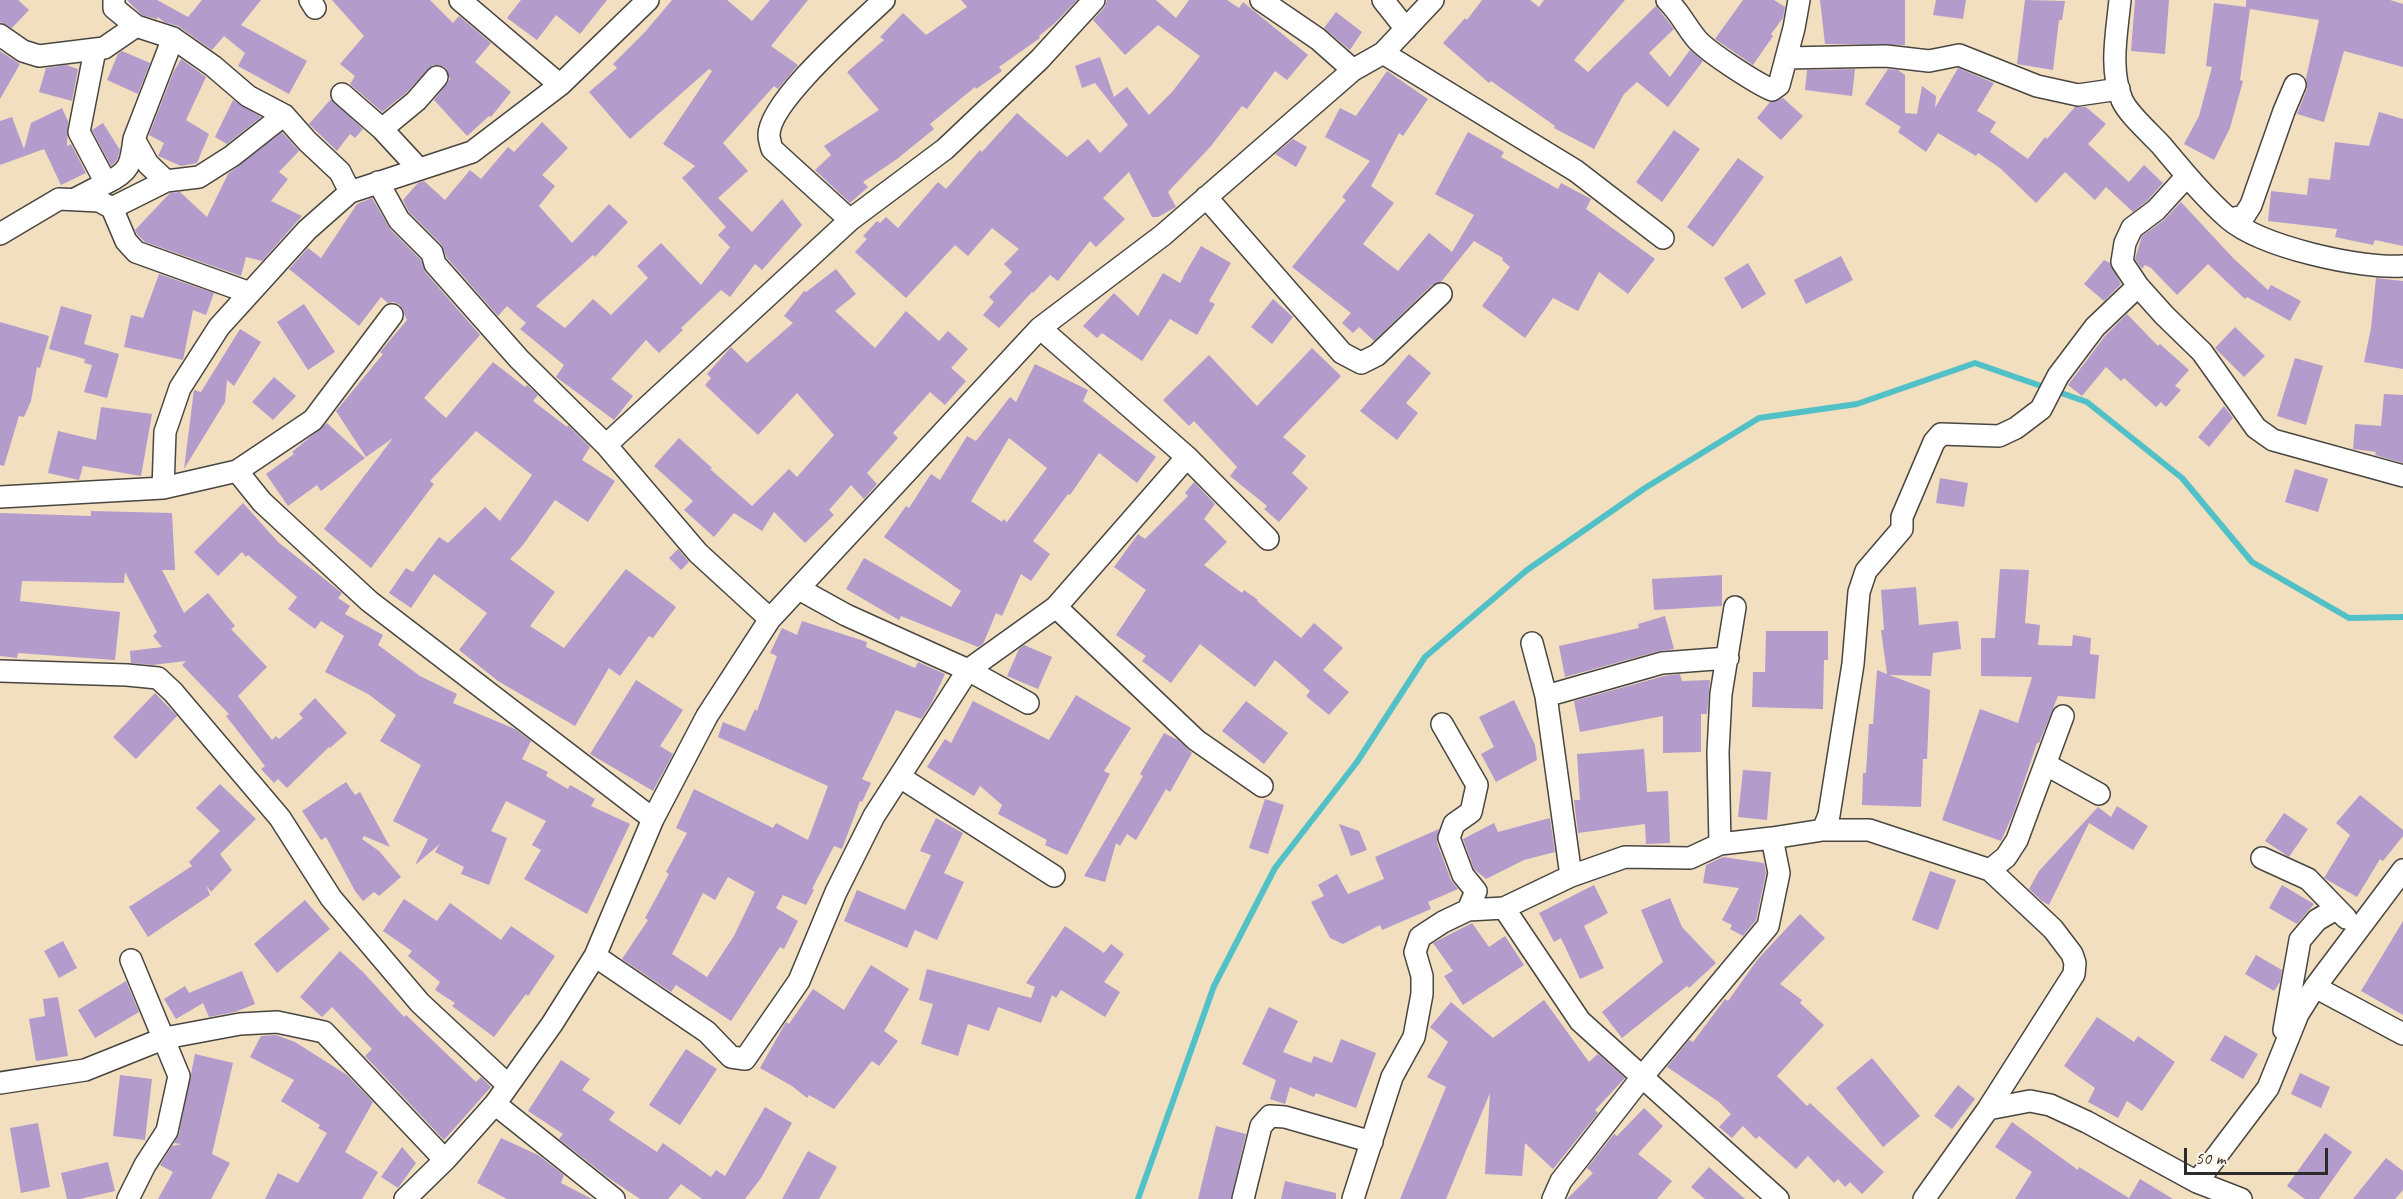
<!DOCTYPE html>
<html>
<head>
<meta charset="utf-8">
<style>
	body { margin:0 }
	#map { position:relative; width:2403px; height:1199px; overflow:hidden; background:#f2dfbf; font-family:Caveat,sans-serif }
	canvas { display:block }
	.scale { position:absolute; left:2184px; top:1148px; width:144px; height:27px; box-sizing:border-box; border:3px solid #2b2b2b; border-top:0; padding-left:8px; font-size:18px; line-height:21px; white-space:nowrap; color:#2b2b2b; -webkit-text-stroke:4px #fcf5e5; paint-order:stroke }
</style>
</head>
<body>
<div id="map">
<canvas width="2403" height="1199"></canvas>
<div class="scale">50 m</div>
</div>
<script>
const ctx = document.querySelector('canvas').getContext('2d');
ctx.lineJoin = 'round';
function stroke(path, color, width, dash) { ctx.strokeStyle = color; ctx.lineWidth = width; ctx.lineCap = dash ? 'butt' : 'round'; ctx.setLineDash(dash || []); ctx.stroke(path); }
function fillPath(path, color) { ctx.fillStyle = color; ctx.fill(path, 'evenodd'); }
stroke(new Path2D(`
	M1138,1199L1214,986L1275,868L1357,762L1425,657L1527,570L1645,488L1759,418L1857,404L1975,363L2087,402L2182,478L2252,562L2349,618L2403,617`), '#52c1c7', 6);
fillPath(new Path2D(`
	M0,0H18L29,10L12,28L0,22Z
	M127,0H157L188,17L202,0H261L241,25L307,61L289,94L238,66L245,53L224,36L212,50L178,26L164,22L158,17L157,19L142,15Z
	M332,0H430L453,23L459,16L491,43L475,62L511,92L491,117L489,116L467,136L434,100L450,79L446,68L440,65H433L407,92L382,112L350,84L355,76L340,64L364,36Z
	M521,0H607L580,34L556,15L537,40L507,18Z
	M672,0H727L752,21L770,0H808L771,46L798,65L778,89L774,86L723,143L748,171L718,198L752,232L782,199L802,225L762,270L755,264L730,297L721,290L681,328L683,330L659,353L646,340L611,379L633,396L614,420L556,377L564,365L520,329L526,323L507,306L498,316L447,258L441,244L409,212L403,200L418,183L424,181L445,200L470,170L481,179L508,147L514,152L542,122L568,148L542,175L555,186L539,206L572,243L609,204L628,222L595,257L593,255L536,306L565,328L593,299L611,315L648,278L637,266L661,243L701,285L730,247L718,235L726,227L682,178L695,166L663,144L712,71L709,69L630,139L589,92L617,68L613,64L645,32Z
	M961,0H1077L1055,23L1039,36L1040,38L999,67L1002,71L976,89L975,87L930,124L934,129L897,159L863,182L868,187L850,203L815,170L831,155L824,146L879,110L847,72L884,40L880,37L903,13L926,35L967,7Z
	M1107,0H1156L1176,18L1189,0H1227L1239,8L1243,2L1308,55L1287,80L1275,71L1247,109L1242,106L1211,146L1168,192L1176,207L1174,208L1158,217H1152L1129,172L1103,198L1125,219L1096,247L1090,241L1058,281L1050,275L1033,293L1032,292L999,328L983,315L994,302L989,297L1012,272L1004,264L1019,249L992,228L968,256L955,245L906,298L855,252L867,239L863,236L877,221L880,223L886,217L898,228L938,182L946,189L980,150L982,152L1017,113L1067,157L1088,139L1100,153L1128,125L1095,83L1082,88L1075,66L1100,57L1114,97L1127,87L1149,115L1172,92L1200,56L1158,25L1125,55L1093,20L1104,8Z
	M1482,0H1530L1539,7L1544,0H1625L1574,60L1588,72L1656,6L1674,29L1649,53L1670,77L1690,50L1703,61L1668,107L1637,82L1624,94L1594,149L1554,128L1555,126L1491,81L1489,83L1443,43L1465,18L1467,20Z
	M1743,0H1774L1785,7L1783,18L1771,34L1773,36L1753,65L1715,39Z
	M1820,0H1905V45L1825,44Z
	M1936,0H1966L1963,19L1933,15Z
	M2025,0L2065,1L2062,20H2059L2053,70L2017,64Z
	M2135,0H2169L2165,54L2131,51Z
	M2246,0H2390L2403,4V67L2344,51L2324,122L2297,114L2307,89L2306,78L2319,20L2250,9L2240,80L2243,81L2230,128L2214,160L2184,144L2199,116L2212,67L2206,66L2214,3L2246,7Z
	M1336,12L1362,32L1350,50L1324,28Z
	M0,51L20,64L0,99Z
	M122,51L150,63L138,94L107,80L118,54Z
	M181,59L206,77L186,120L209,134L197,163L181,166L158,156L164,143L149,135L173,73Z
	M66,65L78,69L72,101L39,92L46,68Z
	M1958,68L1994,83L1977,111L1996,122L1990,132L2028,159L2045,137L2047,139L2075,107H2086L2106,124L2088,144L2129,182L2144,165L2163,183L2147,201L2133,212L2106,187L2095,200L2065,172L2036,203L2000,168L1978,153L1976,156L1938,133L1926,152L1898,132L1901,127L1865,104L1888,69L1898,70L1905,75V113L1917,114L1922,86L1936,96L1935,108Z
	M1855,69L1852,96L1805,90L1807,70Z
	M1387,71L1428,99L1403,136L1399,133L1371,186L1394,203L1363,244L1398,271L1429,233L1452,252L1474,215L1435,194L1468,132L1504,152L1501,157L1558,189L1561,183L1591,199L1586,209L1655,259L1628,294L1599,272L1578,311L1553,298L1525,338L1482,306L1510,267L1502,260L1503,258L1474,241L1441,282L1432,285L1374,341L1359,327L1353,333L1342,323L1351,313L1292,267L1346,200L1342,197L1370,161L1325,137L1340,108L1356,116Z
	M1783,98L1803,116L1781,140L1757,118L1770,102Z
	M331,99L363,129L355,138L350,134L337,151L309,124Z
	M233,100L261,117L227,144L215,137Z
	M62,108L68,121L67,146L71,144L86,173L61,185L44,149L0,165V121L12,117L24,149L31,123Z
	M2379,112L2403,119V246L2375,240L2373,245L2335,237L2337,229L2268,221L2271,191L2307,195L2309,178L2330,180L2335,142L2369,146Z
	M103,123L120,150L117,160L111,166L92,130Z
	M1674,130L1700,149L1662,202L1636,182Z
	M282,132L299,151L279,172L288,179L271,201L302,216L262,261L246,257L241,276L145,242L137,234L135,230L170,193L180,192L207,217L228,174Z
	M1293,139L1307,147L1296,167L1275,154Z
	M1738,158L1764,177L1713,247L1687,227Z
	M372,198L390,229L421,260L425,272L480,335L424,398L446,418L493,362L525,387L527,385L538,395L533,401L567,427L568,425L590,447L582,460L615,481L588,522L555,500L523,545L510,559L555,592L530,626L564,648L626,569L676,607L653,638L649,636L620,676L609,668L575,726L498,681L459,650L487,613L434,574L411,608L389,593L406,568L413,572L439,537L448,543L485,507L500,521L532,475L476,431L430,481L434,484L371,568L324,529L393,438L366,457L336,411L383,354L380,352L407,320L400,305L394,302L388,303L381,297L359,326L289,269L308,248L321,258L357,204Z
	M2181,202L2234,259L2268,290L2271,285L2301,301L2290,321L2247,297L2245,299L2208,264L2177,295L2151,268L2145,265L2142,269L2135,259L2142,236L2164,220Z
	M1201,246L1231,263L1209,301L1215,304L1197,335L1170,319L1142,361L1102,333L1097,338L1083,326L1114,293L1138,316L1163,273L1180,283L1183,278L1184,280L1183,277Z
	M1841,256L1853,280L1806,304L1794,280Z
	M2104,260L2110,263L2121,284L2104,301L2084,284Z
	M1748,263L1766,294L1742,309L1724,278Z
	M836,269L856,294L835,311L875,348L906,311L939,341L948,331L968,349L951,368L966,381L945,405L930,392L893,433L898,438L867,473L877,484L864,499L851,485L829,510L834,515L805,543L774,512L762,531L734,513L714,537L684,510L693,501L654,466L679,438L712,468L710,469L752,506L789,469L797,477L834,435L797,393L758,435L705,385L711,378L707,374L731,347L747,363L793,323L784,316L804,291L806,292Z
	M159,274L214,293L206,315L193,310L183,360L124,347L131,315L143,318Z
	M2376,278L2403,281V369L2364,362L2371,328Z
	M1273,299L1293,317L1272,344L1251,327Z
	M304,304L335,352L308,370L277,322Z
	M61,306L92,315L84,344L119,354L107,398L84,392L92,365L84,363L85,359L49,349Z
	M2127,314L2158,346L2160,344L2189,370L2175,386L2181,390L2166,407L2161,402L2156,407L2124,378L2121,381L2106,367L2082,396L2068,385L2105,336Z
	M0,322L49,336L40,368L37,367L31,401L24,417L19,416L4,466L0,465Z
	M2235,327L2265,356L2244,377L2215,348Z
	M240,329L261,342L234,386L227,380L225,402L184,469L194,390L201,392Z
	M1312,348L1341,376L1283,437L1306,456L1292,473L1308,488L1279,522L1264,509L1267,506L1230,476L1237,467L1194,421L1189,426L1163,400L1209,355L1257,406Z
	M1409,354L1431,373L1406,403L1418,413L1397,440L1360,411Z
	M2295,358L2323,366L2306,425L2277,416Z
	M1035,364L1088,390L1083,401L1156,457L1137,483L1099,453L1070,495L1068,494L1033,541L1050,554L1031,581L1021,574L1002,616L996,613L983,644L978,647L901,616L899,620L846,589L864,558L951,607L961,591L884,537L906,506L909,508L931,474L940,480L967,436L976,441L1010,397L1016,402ZM1009,438L1047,468L1007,522L1003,519L1002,522L971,501Z
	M274,377L296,396L273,420L252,402Z
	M2384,394L2403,395V463L2375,455L2376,452L2353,449L2355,424L2381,426Z
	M2224,406L2233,418L2209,447L2198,437Z
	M101,407L152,414L141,476L83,466L79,480L48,473L58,431L96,440Z
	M327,423L365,458L321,491L317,485L288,506L266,474L294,454L292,452Z
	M2295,469L2328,479L2318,512L2285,502Z
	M1940,478L1968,483L1964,507L1936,503Z
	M1194,482L1215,504L1204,519L1227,542L1204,565L1242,593L1244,590L1258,600L1257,601L1301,638L1314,623L1343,648L1323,670L1349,692L1329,715L1306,696L1310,691L1275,660L1255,687L1200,644L1171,683L1142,661L1146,656L1116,635L1146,590L1114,567L1138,534L1145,539L1188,496L1185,493Z
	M243,503L278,542L342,593L338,598L350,606L345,614L383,635L378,645L420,676L457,694L453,703L515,729L531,741L522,759L548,772L546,776L568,789L570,785L595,799L591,806L630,824L587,914L524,879L541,850L532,845L546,821L506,801L491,831L507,838L489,885L461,874L464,867L435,852L440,844L415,865L428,839L393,821L421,765L380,741L396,715L368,694L325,672L344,636L321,621L315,629L288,609L297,597L248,555L246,557L242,552L218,576L194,552Z
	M91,511L172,513L175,570H162L184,613L208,593L235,626L231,629L267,667L238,696L272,740L276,736L279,739L303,718L299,714L315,698L347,733L330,748L329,747L287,788L278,779L274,783L261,769L265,766L226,716L229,714L182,665L186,661L152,665L131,663L130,651L162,647L153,636L157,632L125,572L124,583L22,581L20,601L120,612L115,660L18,653L17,658L0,656V513L91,516Z
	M678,549L689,562L681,570L669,558Z
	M2000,569L2029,570L2025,623L2040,625L2038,645L2072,646L2073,635L2091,638L2090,654L2099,655L2095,699L2058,696L2039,743H2037L2014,812L2001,841L1942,820L1980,709L2018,723L2032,677L1981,676V638H1995Z
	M1722,575V606L1654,610L1652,579Z
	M1916,587L1919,625L1958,621L1961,649L1933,653L1931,676L1889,675L1930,690L1927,759H1923L1921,807L1862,805L1863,773H1866L1869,724H1873L1877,670L1887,674L1881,630H1884L1881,590Z
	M1665,616L1674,649L1659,651L1565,677L1559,646L1639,628L1638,624Z
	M802,621L867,642L866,647L915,668L918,662L945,674L931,704L921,719L896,710L862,779L871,783L862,802L860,801L842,849L834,846L812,889L814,890L806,905L783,895L776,908L798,921L784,949L780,947L731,1021L676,985L671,992L622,959L648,920L645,918L669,874L666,872L687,833L676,828L694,789L773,828L776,823L808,840L828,786L718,737L723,722L745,731L755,709L757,711L777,656L770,653L782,628L797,635ZM728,877L755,892L734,936L707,977L672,954L703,893L715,900Z
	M1766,631H1828V660H1824L1823,709L1752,707L1753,672H1765Z
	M1024,645L1052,657L1038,689L1007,676L1019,649Z
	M1680,674L1682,681L1710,680L1707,714H1701V752L1663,753V716L1580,732L1574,701L1664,676Z
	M636,680L683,710L660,746L673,754L653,791L590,754Z
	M155,693L177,716L136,759L113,737Z
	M1076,695L1131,728L1104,771L1110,774L1067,855L1045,845L1047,840L998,814L1002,805L980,786L974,796L927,767L945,739L951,743L973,701L1049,740Z
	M1514,700L1535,745L1537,760L1496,782L1481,754L1494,747L1479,717Z
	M1246,701L1288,733L1264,764L1222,731Z
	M1164,733L1178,740L1192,753L1170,792L1166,789L1136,840L1127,834L1120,846L1116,843L1105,882L1084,876L1143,776L1140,774Z
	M1644,749L1647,792L1668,791L1670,843L1646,844L1645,824L1578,833L1574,800H1580L1577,754Z
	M1743,770L1771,772L1767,820L1738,817Z
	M346,782L355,795L360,792L390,847L364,836L362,839L379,851L401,877L379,896L374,892L363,901L355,891L326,837L321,840L302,811Z
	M220,784L256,819L220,854L232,870L211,892L206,885L210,895L148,937L129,907L192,866L189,862L220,831L196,808Z
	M2360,795L2403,830V836L2383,861L2380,859L2357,897L2324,878L2350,835L2336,823Z
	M1265,799L1284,805L1268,854L1249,848Z
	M2117,806L2148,826L2133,850L2089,823L2049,905L2042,901L2029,889L2039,871L2098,807L2111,817Z
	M2284,813L2308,829L2289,857L2265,841Z
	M936,818L963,833L944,873L964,882L937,940L915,930L907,948L844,921L857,890L905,910L931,855L920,851Z
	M1550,818L1555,852L1524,860L1486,879L1474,869L1463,839L1494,823L1498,832Z
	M1339,824L1359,831L1367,850L1351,856Z
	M1439,829L1437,843L1451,880L1458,889L1428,902L1431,909L1382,930L1380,925L1343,944L1330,938L1311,902L1324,896L1318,885L1337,874L1348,894L1384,879L1375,857Z
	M1723,857L1764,863L1766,873L1756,920L1743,936L1730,929L1732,925L1722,920L1739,888L1703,883L1706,865Z
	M1930,871L1956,880L1938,930L1912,920Z
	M1594,885L1608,913L1584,926L1604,968L1580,979L1561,938L1554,942L1539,913Z
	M2282,885L2314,904L2297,924L2269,908Z
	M1670,898L1682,927L1716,963L1689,988L1687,986L1622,1038L1602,1012L1663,962L1641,910Z
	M404,899L437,921L450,903L501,940L511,926L555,956L528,996L526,994L494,1037L452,1006L455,1003L435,990L440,982L408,956L412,951L383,931Z
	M305,900L330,929L277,973L254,944Z
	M1800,914L1825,938L1780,984L1802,1000L1800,1003L1824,1025L1777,1076L1807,1106L1810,1103L1884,1172L1862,1194L1850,1182L1845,1187L1838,1179L1834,1183L1808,1156L1796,1169L1759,1136L1756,1139L1743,1126L1732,1138L1719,1127L1731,1114L1719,1102L1667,1067L1689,1040L1693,1042L1725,999L1728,1001L1758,959Z
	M2403,921V1015L2361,991Z
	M1472,923L1489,947L1505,936L1524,965L1463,1005L1444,976L1453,971L1433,943Z
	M1065,926L1104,953L1111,944L1124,954L1104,982L1120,992L1105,1017L1061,990L1056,998L1052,995L1041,1023L998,1007L989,1031L968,1024L958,1056L921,1044L933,1004L919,1000L927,969L1031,998L1035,987L1026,983Z
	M63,941L77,968L59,978L44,951Z
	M340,951L363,972L404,1017L406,1015L476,1082L481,1077L491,1087L444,1140L365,1056L372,1049L332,1007L322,1017L300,997Z
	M2256,955L2282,970L2280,982L2274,991L2245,974Z
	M871,965L909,989L884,1031L898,1041L879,1066L872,1061L834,1109L809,1095L807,1098L792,1086L760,1068L786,1022L789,1024L813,989L844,1010Z
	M242,971L255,1004L235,1012L209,1017L203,1003L176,1019L164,999L185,986L189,993Z
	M126,981L139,1012L95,1038L78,1010Z
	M58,997L68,1056L36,1061L29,1019L45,1016L43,999Z
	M1544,1000L1589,1062L1598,1054L1625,1078L1595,1110L1598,1113L1553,1169L1525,1143L1522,1176L1485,1174L1490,1093L1446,1199H1400L1446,1087L1427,1077L1448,1042L1430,1027L1451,1002L1493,1038Z
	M1269,1007L1298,1021L1283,1052L1311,1063L1314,1056L1332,1063L1341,1039L1376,1053L1356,1108L1316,1093L1314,1097L1290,1087L1285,1104L1270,1099L1276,1080L1242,1064Z
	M2097,1017L2134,1042L2138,1036L2175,1062L2142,1111L2127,1101L2118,1118L2088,1102L2095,1088L2064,1066Z
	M276,1035L295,1042L347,1075L373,1102L345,1152L378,1172L362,1199H265L278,1173L298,1183L327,1133L318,1128L320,1125L281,1101L294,1080L250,1057L261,1036Z
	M2225,1035L2258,1054L2243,1079L2210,1060Z
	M686,1049L717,1069L680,1125L649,1105Z
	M195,1054L233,1063L212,1154L230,1163L211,1199H158L173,1172L160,1165L172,1146L182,1144L174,1143L179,1134Z
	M1872,1058L1920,1116L1883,1147L1836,1088Z
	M561,1060L590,1079L582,1090L615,1112L609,1120L657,1152L663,1143L711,1177L716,1170L725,1176L765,1107L792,1123L761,1178L745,1199H702L681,1184L668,1199H640L606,1176L559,1139L563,1134L528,1111Z
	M2300,1073L2330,1087L2321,1108L2291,1094Z
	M120,1075L152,1079L145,1140L113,1136Z
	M1958,1085L1975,1099L1952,1129L1934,1116Z
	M1644,1108L1663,1126L1638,1154L1672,1181L1657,1199H1567L1593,1173L1587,1168L1614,1134L1617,1136Z
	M2012,1122L2078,1170L2079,1167L2129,1198L2140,1179L2173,1199H2015L2032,1172L1995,1147Z
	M38,1123L50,1187L21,1193L10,1128Z
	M1216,1126L1246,1134L1231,1199H1198Z
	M2325,1133L2352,1152L2319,1199H2305L2287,1186Z
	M501,1138L538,1155L564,1175L561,1183L592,1199H507L477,1183Z
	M402,1147L416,1163L398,1188L381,1177Z
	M808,1151L837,1167L819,1199H782Z
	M2386,1158L2403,1171V1190L2395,1199H2353Z
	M108,1162L115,1191L80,1199H67L61,1173Z
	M1709,1167L1745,1199H1705L1691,1187Z
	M1285,1181L1336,1193V1199H1281Z`), '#b39bcb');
const minor = new Path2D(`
	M114,0V8L136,26L173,38L213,66L248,96L284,115L307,141L340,172L350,192
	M310,0L315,8
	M460,0L560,85
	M1261,0L1318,39L1353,70
	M1383,0L1406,29
	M1667,0C1680,13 1684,23 1695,37C1704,50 1756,83 1772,90L1779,85L1794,28L1799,0
	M2120,0C2117,32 2109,69 2122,100C2128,114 2150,133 2161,145C2182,170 2204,197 2229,219C2262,247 2360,269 2403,266
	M0,35L23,51L39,56L104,48L136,26
	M1383,53L1576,171L1663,238
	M1786,58L1886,56L1929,61L1959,55L2037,86L2078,95L2119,89
	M342,94L382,129L418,168
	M382,129L416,101L437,77
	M134,139L148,164L166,181
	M2187,176L2156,210L2132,228L2125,243L2122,262L2138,286L2164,315L2202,352L2256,428L2273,440L2403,476
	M378,182L399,220L432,253L435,264L519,359L606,445L698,553L770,619
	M106,183C130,172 131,164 134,139L173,38
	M1206,197L1342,353L1361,363L1377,355L1441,294
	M77,198L106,183L79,132L95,50
	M112,208L166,181L199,177L232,156L284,115
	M2230,219L2244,216L2251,205L2284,111L2295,85
	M850,220L772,149C771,145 769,140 769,135C769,101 859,24 884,0
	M0,234L59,199L99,201L112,208L126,241L136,252L250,293
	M1040,328L1187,457L1268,539
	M606,445L850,220L945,149L1040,59L1094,0
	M237,471L262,502L369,601L653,819
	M163,488L165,432L180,388L219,327L307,230L350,192L472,152L560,85L648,0
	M0,497L163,488L237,471L313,420L392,315
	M799,589L846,615L968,670L1028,703
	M1056,607L1196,740L1262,786
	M1532,643L1546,696L1571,876
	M0,671L127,675L158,678L173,692L280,818L331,898L420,1003L508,1085
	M1546,696L1662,663L1728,658
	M1442,724L1477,785L1471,812L1454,824L1449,838L1463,875L1476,891L1468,910
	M2045,764L2099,794
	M900,777L1054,876
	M1823,830L1829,815L1853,664L1859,592L1866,571L1902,529V517L1934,442L1941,434L1999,436L2016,428L2041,409L2058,376L2095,327L2138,286
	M1720,844L1718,752L1721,694L1735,607
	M2262,858L2308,879L2346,918
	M1990,870L2006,857L2017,840L2063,716
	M1504,908L1580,1021L1778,1199
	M595,956L707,1032L731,1057L745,1059L799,981L836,892L874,816L968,670L1056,607L1187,457
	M2315,987L2403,1034
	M2284,1030L2300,940L2317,920L2336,909
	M0,1083L85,1070L165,1038L240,1024L277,1022L324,1032L445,1160
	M495,1104L614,1199
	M1988,1109L2030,1101L2050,1105L2087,1122L2197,1182L2241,1199
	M2197,1182L2268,1088L2298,1014L2315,987L2403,870
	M128,1199L145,1165L167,1131L179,1076L131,960
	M405,1199L445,1160L495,1104L552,1024L595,956L653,819L707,716L770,619L1040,328L1163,235L1353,70L1383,53L1433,0
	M1243,1199L1261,1126L1270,1116L1285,1117L1372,1142
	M1353,1199L1392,1077L1414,1037L1422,994V976L1415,952L1420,937L1443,922L1468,910L1504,908L1571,876L1625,857L1690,858L1720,844L1772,838
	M1553,1199L1561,1181L1642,1077L1768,926L1779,873L1772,838L1823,830H1869L1990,870L2053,929L2072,954L2075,963L2074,974L1988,1109L1924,1199`);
stroke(minor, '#494641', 24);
stroke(minor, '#fff', 21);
</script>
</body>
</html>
